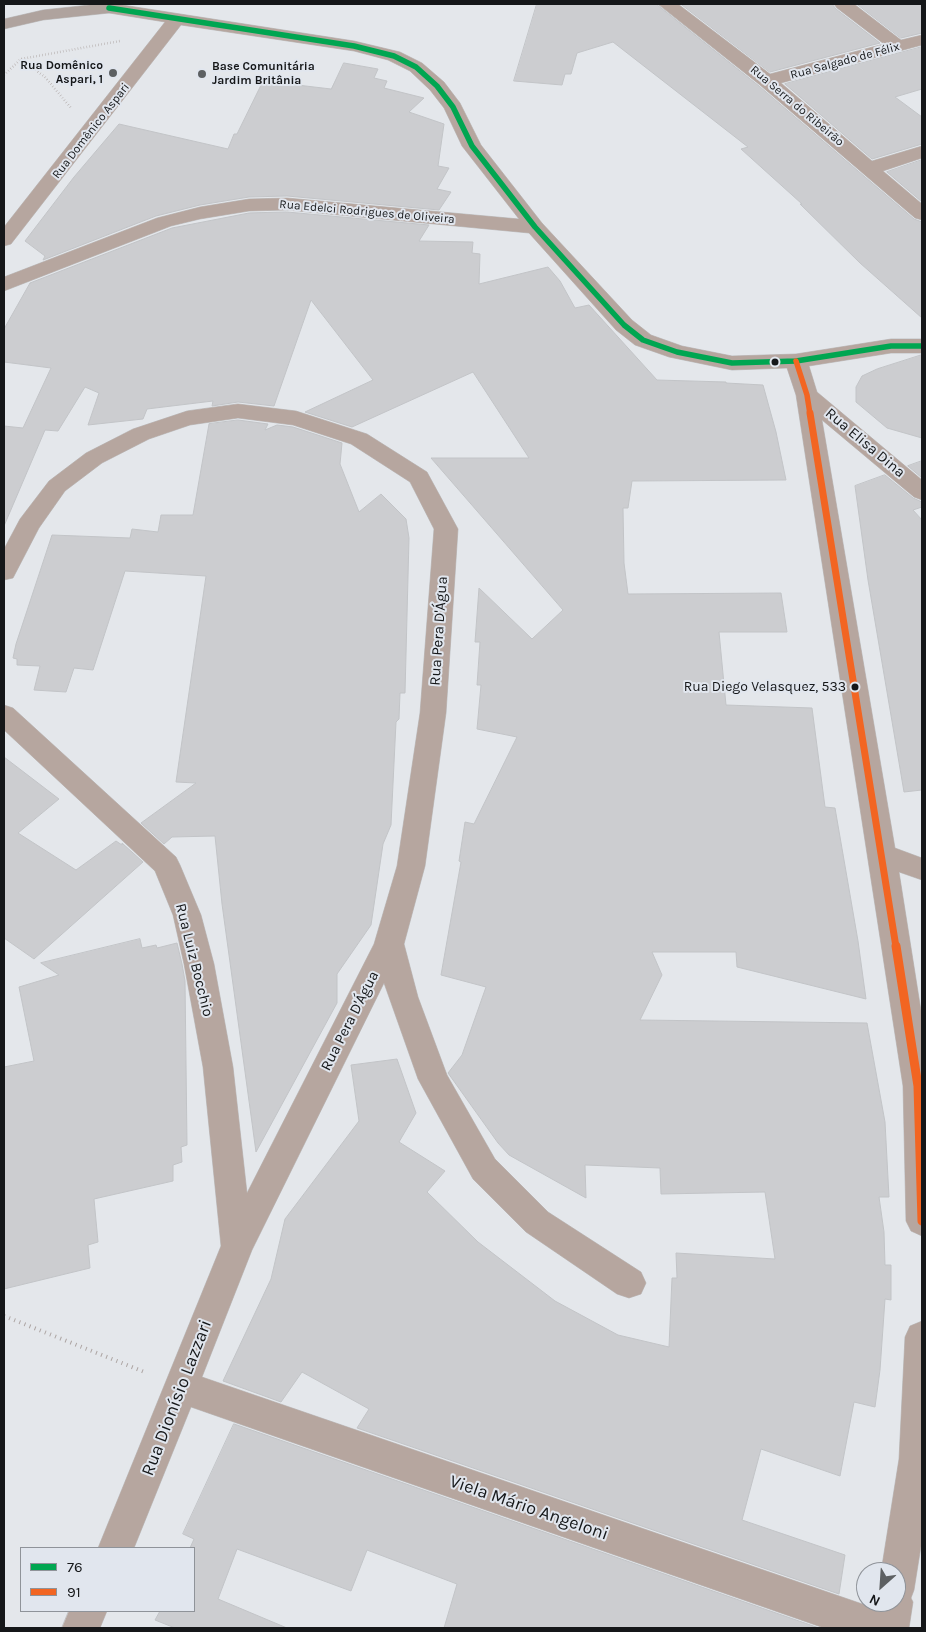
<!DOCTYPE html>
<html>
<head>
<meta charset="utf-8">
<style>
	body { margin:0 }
	#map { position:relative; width:926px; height:1632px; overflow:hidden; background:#e4e7eb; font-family:Karla,sans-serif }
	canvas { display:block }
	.frame { position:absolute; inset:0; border:5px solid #151719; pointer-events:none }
	.legend { position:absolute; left:20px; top:1547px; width:175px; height:65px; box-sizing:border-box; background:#e1e6ee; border:1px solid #8f9399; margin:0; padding:6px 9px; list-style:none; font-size:15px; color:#151719 }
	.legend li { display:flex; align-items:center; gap:10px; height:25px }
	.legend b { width:25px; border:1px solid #8f9399 }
	.north { position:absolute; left:856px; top:1562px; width:50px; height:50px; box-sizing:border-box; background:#e1e6ee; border:1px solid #8f9399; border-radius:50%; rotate:206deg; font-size:14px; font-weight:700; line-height:20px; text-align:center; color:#151719 }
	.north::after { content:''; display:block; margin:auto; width:18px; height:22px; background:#5d6062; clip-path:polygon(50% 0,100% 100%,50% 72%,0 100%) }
</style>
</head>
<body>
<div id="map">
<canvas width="926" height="1632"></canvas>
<div class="frame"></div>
<ul class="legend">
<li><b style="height:6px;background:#00a651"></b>76</li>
<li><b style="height:6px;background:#f26522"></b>91</li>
</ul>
<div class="north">N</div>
</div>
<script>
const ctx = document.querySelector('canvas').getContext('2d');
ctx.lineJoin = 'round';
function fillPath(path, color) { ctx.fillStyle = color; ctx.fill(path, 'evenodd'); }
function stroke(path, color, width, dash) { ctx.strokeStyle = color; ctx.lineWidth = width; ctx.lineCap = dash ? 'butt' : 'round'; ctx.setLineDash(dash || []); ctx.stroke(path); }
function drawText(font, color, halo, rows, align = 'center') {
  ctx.font = font + ' Karla,sans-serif'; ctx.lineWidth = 4; ctx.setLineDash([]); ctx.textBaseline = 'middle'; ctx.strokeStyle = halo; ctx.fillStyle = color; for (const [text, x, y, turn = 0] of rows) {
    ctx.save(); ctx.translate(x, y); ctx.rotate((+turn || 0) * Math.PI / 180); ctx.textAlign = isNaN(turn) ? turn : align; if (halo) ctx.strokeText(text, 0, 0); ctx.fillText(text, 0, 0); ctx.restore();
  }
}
const building = new Path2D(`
	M537,4H656L759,86L914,219L922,222V318L860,263L800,204H802L741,149L748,147L613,42L577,53L571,74H565L562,85L514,81Z
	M681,4H832L836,9L880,43L770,72Z
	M857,4H922V33L901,38Z
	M922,47V89L895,97L922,117V144L872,159L785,84Z
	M344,63L378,69L374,78L387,81L384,88L424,98L409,112L444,124L438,166L449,168L437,189L451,192L439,210L287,196L249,197L200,205L156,216L43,260L45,256L25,241L74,177L119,124L228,149L234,134H237L263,81L331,89Z
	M922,160V202L887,172Z
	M287,212L429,225L419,241L473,242L472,253L480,254L479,284L548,267L560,281L575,308L589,305L657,380L726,382V383L763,385L776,432L786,480L632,481L628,508H623L624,563L628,594L781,593L787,632H719L726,705L812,708L825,807L835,808L858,941L866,999L737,967L736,952H652L662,975L640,1020L867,1023L885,1122L889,1197H879L884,1232L885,1265H891V1300L885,1299L880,1370L875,1407L854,1402L840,1476L761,1449L742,1520L845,1555L839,1594L357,1428L369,1409L302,1372L281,1402L223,1381L271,1279L285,1219L359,1121L351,1065L397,1059L416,1113L399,1142L445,1171L427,1192L478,1242L555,1301L618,1335L669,1347L672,1278H677L676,1253L775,1259L765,1192L661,1194L660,1168L585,1165L586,1198L509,1155L498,1143L448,1073L462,1055L486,987L441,975L461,862L459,861L465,822L474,824L517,737L477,729L481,685H477L480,642H475L479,588L532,639L563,610L431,458H529L473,372L352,427L305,412L373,380L311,300L274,406L238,402L212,406L213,401L147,409L143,419L88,425L99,393L85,387L58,431L45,430L4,526V426L23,428L51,368L4,362V329L30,283L172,228L249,213Z
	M922,355V438L887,428L856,402V387L862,376L877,369Z
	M238,420L268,424L265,430L277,425L293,427L342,443L340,464L359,512L381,494L406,519L409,538L405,693H400L399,719L396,722L391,825L383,844L371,925L337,974V1003L256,1152L222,904L215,836L172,837L164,844L141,823L196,783L176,782L206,576L125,571L93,670L74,668L66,692L34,690L40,666L17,665V659L13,658L16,644L52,535L130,538L132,529L158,532L161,515H193L209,424Z
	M922,461V478L908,466Z
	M885,475L913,498L922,502V507L913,510L922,520V790L904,792L868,580L855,486Z
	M4,757L59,799L18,833L76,870L116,841L122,845V843L143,862L34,959L4,938Z
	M140,939L142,948L156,945L157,948L177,943L182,964L185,981L187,1145L181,1147L182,1162L173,1165V1181L94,1199L98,1242L88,1245L90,1268L4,1289V1067L34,1061L19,987L59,975L41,963Z
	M234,1424L819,1628H444L457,1584L367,1550L351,1591L237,1549L218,1599L287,1628H175L155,1620L160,1611H194V1548H190L194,1539L183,1534Z`);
fillPath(building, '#cccdd0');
stroke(building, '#c2c4c7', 1);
const minor = new Path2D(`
	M103,4H116L354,41L400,52L422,63L444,82L460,103L481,145L542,223L632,320L651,335L682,346L732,356L796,354L891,339H922V353H891L809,366L817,392L922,480V500L914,497L822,420L895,848L922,858V880L899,872L922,1017V1236L911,1231L906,1221L903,1086L796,395L787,368L732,370L669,357L635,345L616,330L529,233L287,210L249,211L200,219L171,226L4,291V277L157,218L200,207L249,199L287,198L519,219L462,146L444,108L430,90L410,71L388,60L354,51L181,25L11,244L4,246V227L165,22L103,12L100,8Z
	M658,4H678L770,74L884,44L837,8L834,4H854L901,40L922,35V45L781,83L872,161L922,146V158L883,171L922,204V220L915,218L760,85Z
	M238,404L296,411L367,434L427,472L458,529L446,713L425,866L404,944L418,997L447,1075L495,1159L548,1212L641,1272L646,1283L641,1294L629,1298L617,1294L526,1232L473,1179L418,1079L384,983L252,1250L202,1377L874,1608L875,1602H896V1572H881L899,1459L905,1337L910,1326L922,1321V1540L914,1590L911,1598L913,1602L909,1628H824L191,1407L134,1548H98L221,1246L203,1067L184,964L173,915L155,871L4,730V705L13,708L176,857L180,865L201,915L214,964L233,1067L247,1193L374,944L397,866L420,713L434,529L410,482L351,444L293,425L238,418L190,425L149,439L102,463L65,491L39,528L13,578L4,580V549L20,519L49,481L86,453L133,429L187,411Z
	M69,1611H107L100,1628H62Z`);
const highway = new Path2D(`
	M99,4H113L118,8L115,12L109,13L43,20L4,29V19L43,10Z`);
stroke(minor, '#c0c2c4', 1);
stroke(highway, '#c0c2c4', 1);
stroke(new Path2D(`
	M21,59L45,77L71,108
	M4,75L21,59L120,41`), '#ada5a3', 2.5, [0.5, 2.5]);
stroke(new Path2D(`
	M4,1316L147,1373`), '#ada5a3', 4, [1, 4.5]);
fillPath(minor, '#b6a69f');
fillPath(highway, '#afa39e');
stroke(new Path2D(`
	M109,8L354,46L394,56L416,67L437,86L453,107L472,146L535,227L624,325L643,340L677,352L732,363L796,361L891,346H922`), '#00a651', 5.5);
stroke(new Path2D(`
	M796,361L807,395L810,414`), '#f26522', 5.5);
stroke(new Path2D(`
	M810,413L896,947`), '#f26522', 7);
stroke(new Path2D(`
	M896,946L918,1086L922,1221`), '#f26522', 9);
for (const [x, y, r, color] of [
	[113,73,5,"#5d6062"],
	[202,74,5,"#5d6062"],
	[775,362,4.5,"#151719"],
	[855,687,4.5,"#151719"]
]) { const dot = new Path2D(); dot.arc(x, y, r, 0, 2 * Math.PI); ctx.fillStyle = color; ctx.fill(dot); stroke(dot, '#e1e6ee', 2); }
drawText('12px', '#151719', '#e1e6ee', [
	["Rua Salgado de Félix",845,61,-15],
	["Rua Serra do Ribeirão",797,106,40],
	["Rua Domênico Aspari",91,131,-52],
	["Rua Edelci Rodrigues de Oliveira",367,212,5]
]);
drawText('bold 12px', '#151719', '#e1e6ee', [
	["Rua Domênico",103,66],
	["Aspari, 1",103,80],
	["Base Comunitária",212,67,"left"],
	["Jardim Britânia",212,81,"left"]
], 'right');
drawText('14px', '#151719', '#e1e6ee', [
	["Rua Diego Velasquez, 533",846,687]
], 'right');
drawText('15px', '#151719', '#e1e6ee', [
	["Rua Elisa Dina",865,443,40],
	["Rua Pera D'Água",439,631,-86],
	["Rua Luiz Bocchio",194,960,76],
	["Rua Pera D'Água",350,1021,-63]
]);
drawText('18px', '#151719', '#e1e6ee', [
	["Rua Dionísio Lazzari",177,1398,-69],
	["Viela Mário Angeloni",529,1508,19]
]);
</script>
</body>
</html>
